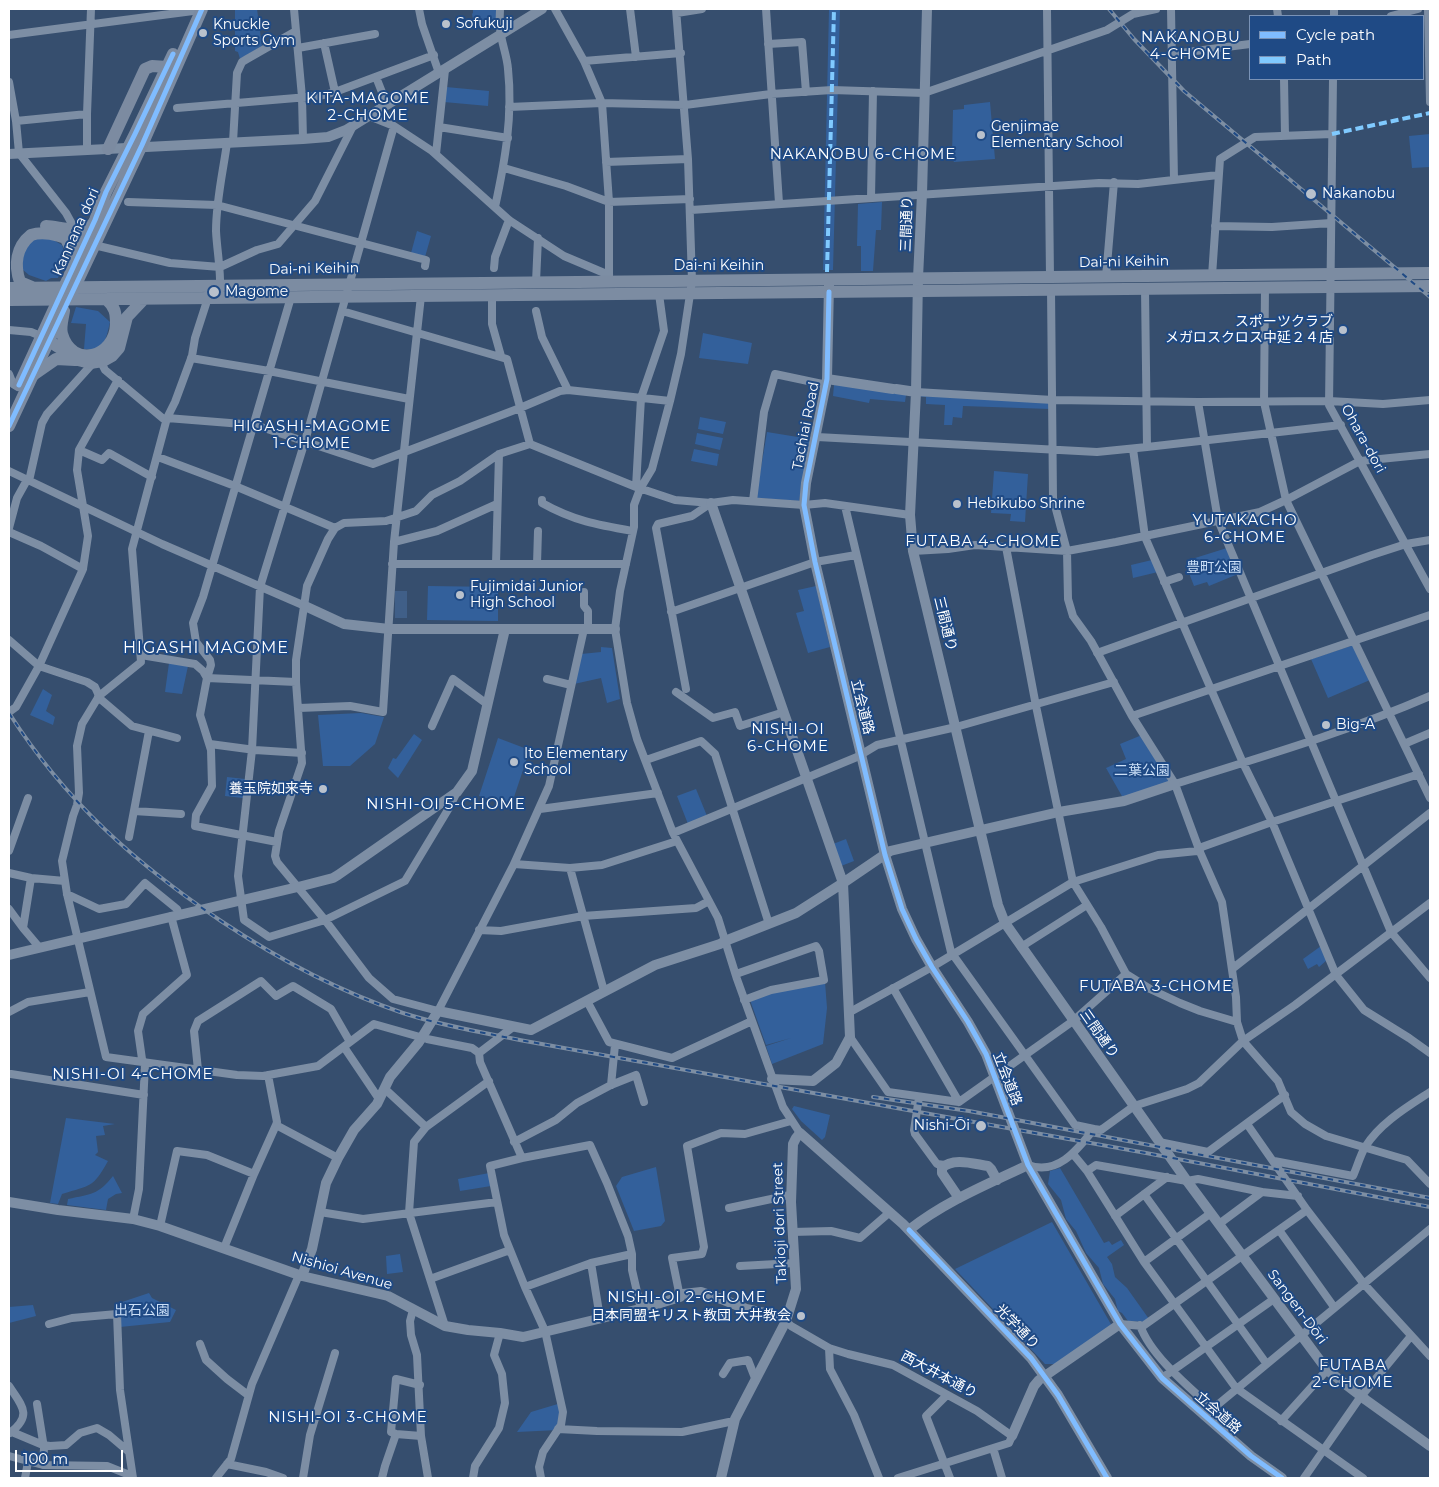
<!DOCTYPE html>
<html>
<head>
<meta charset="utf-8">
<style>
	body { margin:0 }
	#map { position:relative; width:1439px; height:1487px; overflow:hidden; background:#364e6e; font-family:Montserrat,sans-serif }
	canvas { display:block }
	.frame { position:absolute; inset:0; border:10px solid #fff; pointer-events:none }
	.legend { position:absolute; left:1249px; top:15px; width:175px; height:65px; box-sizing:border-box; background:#1f4a85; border:1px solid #7992b6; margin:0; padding:6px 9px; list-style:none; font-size:15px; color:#fff }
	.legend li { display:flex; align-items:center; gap:10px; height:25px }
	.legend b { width:25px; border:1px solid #7992b6 }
	.scale { position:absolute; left:15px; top:1450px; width:108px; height:22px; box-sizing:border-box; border:2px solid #fff; border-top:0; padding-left:6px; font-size:15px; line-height:18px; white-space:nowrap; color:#fff; -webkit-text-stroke:4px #1f4a85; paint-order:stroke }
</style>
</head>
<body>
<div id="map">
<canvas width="1439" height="1487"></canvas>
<div class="frame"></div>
<ul class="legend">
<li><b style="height:6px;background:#80bcff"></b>Cycle path</li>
<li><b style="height:6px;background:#80caff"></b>Path</li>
</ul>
<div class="scale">100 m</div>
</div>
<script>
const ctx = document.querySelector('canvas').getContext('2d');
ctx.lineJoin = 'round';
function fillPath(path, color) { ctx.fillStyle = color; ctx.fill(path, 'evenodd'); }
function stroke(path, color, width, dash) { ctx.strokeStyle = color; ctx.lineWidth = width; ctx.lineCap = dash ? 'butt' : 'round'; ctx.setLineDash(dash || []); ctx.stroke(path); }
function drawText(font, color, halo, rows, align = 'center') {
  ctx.font = font + ' Montserrat,"Noto Sans JP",sans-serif'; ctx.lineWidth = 4; ctx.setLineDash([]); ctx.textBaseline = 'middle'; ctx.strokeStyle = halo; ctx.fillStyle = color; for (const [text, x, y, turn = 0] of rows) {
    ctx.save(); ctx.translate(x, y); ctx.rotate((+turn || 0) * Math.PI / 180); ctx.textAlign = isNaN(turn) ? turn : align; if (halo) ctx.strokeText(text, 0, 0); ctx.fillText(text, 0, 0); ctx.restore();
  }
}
fillPath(new Path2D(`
	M246,9H257L262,46L240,59L238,52L235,51V10Z
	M473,9H496V20L491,21L489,25L484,27L480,21L474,24L472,14L473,13Z
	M829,9H840L833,270H823Z
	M446,87L489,91L488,106L444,102Z
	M990,102L995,159L954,162L952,158L953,110L964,109V105Z
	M1430,134V167L1412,168L1409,136Z
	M882,202L881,230H876L873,271H861V246H857L858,204Z
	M417,231L431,236L425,257L411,253Z
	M50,238L62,245L66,257L58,278H51L46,281L29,275L22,269L23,250L34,239Z
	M76,307L98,311L110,322C106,339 105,351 84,349L86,324L71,323Z
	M703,333L752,343L748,364L699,358Z
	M834,385L1050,402V409L963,406L962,418L953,417L952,425H944L945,405L926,404V397L906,395L905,402L870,399L869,403L833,396Z
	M700,417L726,422L723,434L698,429Z
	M767,432L810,439L799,501L756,498Z
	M697,433L723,438L720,450L695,444Z
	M694,449L719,454L717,466L691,461Z
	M994,471L1028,474L1025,522L1010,521L1011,514L991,513Z
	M1227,548L1238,574L1209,586L1207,582L1194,586L1189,573L1199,569L1195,558Z
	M1152,560L1158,572L1133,578L1131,565Z
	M428,586L498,587V621L427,620Z
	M816,586L830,647L808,653L796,613L804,611L798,590Z
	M1354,645L1370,680L1328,698L1311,659Z
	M601,647L612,648L620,699L607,703L601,678L574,684L581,654L601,652Z
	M169,663L188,666L182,694L165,692Z
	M43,689L52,695L46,711L55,717L53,725L30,715Z
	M361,713L384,717L375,744L350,766H323L318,715Z
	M414,734L422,740L398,778L388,768L393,758L396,759Z
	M1142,735L1171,781L1123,798L1106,768L1126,759L1120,744Z
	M498,738L527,749L525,756L527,758L510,809L496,805V801L479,796Z
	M227,777L245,779L243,798L225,796Z
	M696,789L707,816L688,824L677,796Z
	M846,839L854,861L841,866L833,844Z
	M1321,946L1327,960L1319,967L1317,964L1308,969L1303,959Z
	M825,982L827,1008L823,1044L772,1064L766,1046L791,1038L766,1045L750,1000L778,990Z
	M794,1106L830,1115L825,1137L822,1140L801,1121L792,1109Z
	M66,1118L115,1124L103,1126L105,1135L96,1136L98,1152L95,1155L108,1161C93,1188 91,1185 62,1194L58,1204L50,1203Z
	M656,1167L665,1221L661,1226L634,1231L616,1186L622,1177Z
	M1060,1168L1104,1243L1109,1241L1112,1245L1121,1240L1124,1245L1107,1257L1112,1264L1115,1277L1127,1288L1149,1319L1144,1322L1128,1321L1122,1313L1118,1311L1115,1299L1103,1284L1099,1268L1086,1253L1076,1231L1066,1219L1061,1200L1048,1184L1050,1171Z
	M489,1173L491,1186L460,1191L458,1179Z
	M113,1176L122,1193L116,1194L108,1199L106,1210L67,1205L68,1199C91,1194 98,1195 113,1176Z
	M1052,1222L1112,1326L1056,1364H1045L955,1269Z
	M400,1254L403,1272L387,1274L386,1256Z
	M149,1293L152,1298L176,1310L170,1322L120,1327L116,1304Z
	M33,1305L36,1316L9,1323V1307Z
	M561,1403L558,1430L517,1432L531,1412Z`), '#33609b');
fillPath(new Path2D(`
	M395,591H407V618H395Z`), '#405f88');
stroke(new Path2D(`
	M294,9L302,97L303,139
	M419,9L422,24L439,73
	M555,9L584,61L602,103L609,202V278
	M630,9L636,57
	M676,9L688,159L692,281L681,354L670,401L652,469L640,489L634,505V527L620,591L615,629L627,703L637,739L673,833L718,918L737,979L783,1107L800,1133
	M766,9L779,203
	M1047,9L1050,277
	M1171,9L1174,180
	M1277,9L1278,16
	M1428,9L1430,102
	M677,13L702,9
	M1334,16V9
	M1391,16L1418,9
	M9,35L193,11
	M324,43L335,92
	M768,44L802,42L806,92
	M298,48L375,34
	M1172,54L1250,44
	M584,61L681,53
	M376,77L387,105
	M1284,79L1285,136
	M1333,79L1329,405L1430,589
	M9,82L16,121L19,153L66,213L72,224L73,229
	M509,107L602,103L685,105L771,94L832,90L924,93L1107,30L1133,14L1156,9
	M177,108L320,96L335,92L434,55
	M369,116L394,126L432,151L509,220L564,256L609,275
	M16,121L87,114
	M394,126L305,441L260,587L252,750L238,876L244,920L269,937L325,920L405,881L449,808L457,792
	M439,127L508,138
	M233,142L237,73L242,62L247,59L296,31
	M87,150V114L91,9
	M436,154L445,70
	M606,162L688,159
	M504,168L566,186L609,202L690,199
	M871,198L873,91
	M128,202L217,205L426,260L425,266
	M495,207C505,161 513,116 508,69C507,55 501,42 500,28C499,22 500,15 500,9
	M691,210L1099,183L1138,184L1218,175
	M1215,226L1272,227L1331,223
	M94,245L170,263L220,267L257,250L278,244L315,201L353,126
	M494,268L495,257L509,220
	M1212,276L1220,159L1255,137L1332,134
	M1106,277L1114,182
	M536,282L538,238
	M1265,287L1264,402L1286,500L1430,798
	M220,289C221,270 217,251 216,231C216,201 223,172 227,143
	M1051,289L1053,498L1067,551L1068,599L1073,616L1091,641L1132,716L1175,784L1200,852L1222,902L1236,997L1237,1022L1243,1041L1278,1081L1291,1112L1305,1124L1326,1136L1407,1160L1430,1184
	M1145,289L1147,447
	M207,295L206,304L195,338L192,356L175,402L167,418L132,549L141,662L99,696L82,724L77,746L79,793L77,805L73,816L62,861L67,894L106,1057L237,1075L263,1076L318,1066L374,1024L427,1039L472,1048L479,1053L480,1062L522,1158
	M492,296V324L501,356
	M342,311L507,359L530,444L636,487L675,500L711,503L733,500L804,505L825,503L910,515
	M536,311L542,337L568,390
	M9,330L31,332L43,337
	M99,358L105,370L166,421
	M191,358L269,371L409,399
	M9,374L13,384L18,387
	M916,392L1053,400L1198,402L1329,401L1383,404L1430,400
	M1198,402L1218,520L1391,932L1430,978
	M167,418L255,425L373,464L520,408L560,391L568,390L670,401
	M817,437L1097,452L1147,447L1341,425
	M530,444L499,454L460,481L432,495L416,511L386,521L344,523L335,528L328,539L307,586L296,660V682L302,763L279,831L275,856L277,862L325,920L369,978L393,999L438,1011L514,864L549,786L584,629
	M1133,449L1145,537L1243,763L1272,822L1336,975L1364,1010L1409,1038L1430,1053
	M79,450L102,460L109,453L152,477
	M158,457L235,486L335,528
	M9,471L162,544L305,606
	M29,481L42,423L47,414L93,363V361
	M636,487L641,398L664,331L659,294
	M542,500V503C574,521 598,525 633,531
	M753,501L764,412L775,374L827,385
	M845,506L951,952L1075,1125L1094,1129
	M9,528L17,498L27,480
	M9,532L41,546L83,569
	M394,542L437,531L497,504
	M1006,547L1036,706L1073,882L1101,927L1126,974L1150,989L1180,1003L1200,1011L1237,1022
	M913,551L948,549L975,545L1067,551L1116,542L1260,512L1286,500L1360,461L1430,454
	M392,564H626
	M496,564L499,454
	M537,564L538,531
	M1164,582L1179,577
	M584,592V606L588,611V629
	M671,612L815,562L856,555
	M9,640L39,666L87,682L95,687L99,696
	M1097,653L1372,555L1406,544L1430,540
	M141,655L195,664L203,671L207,678L296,682
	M547,679L571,685
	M686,689L656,528L658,524L692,516L711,503
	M676,692L713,718L735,712L740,726L784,712
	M98,697L132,726L177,738
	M299,708L350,706L383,712L394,542L421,296
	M9,712L16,707L39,666L83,569L88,536L77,470L79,450L118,380
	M1132,716L1430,615
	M432,726L453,679L487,704
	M210,744L255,750L302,753
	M1404,744L1430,733
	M646,760L701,741L715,754L769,924
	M1175,784C1261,757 1347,732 1430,696
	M540,809L658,793
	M134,811L181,814
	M673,833L857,757L877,745L956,727L1114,682
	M129,837L149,731
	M277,842L195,826L196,815L212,786L211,750L200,715L207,678L211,665L210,660L196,642L193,623L203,597L291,297
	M1199,848L1269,823L1419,774
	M9,851L28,798
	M514,864L570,868L602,865L677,841
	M570,868L604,991
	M9,873L31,878L65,881
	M31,878L23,928L39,947
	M67,894L99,909L126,904L145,883L177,909L179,914
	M9,909L23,928
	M479,930L501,931L583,916L696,908L709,901
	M1021,947L1087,905
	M1232,969L1430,813
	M736,974L816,946L819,951L824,980L771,990L744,1000
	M893,988L959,1102
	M587,1001L609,1042L672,1058L752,1021
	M9,1012L28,1002L90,992
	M850,1012L932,967L1073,882L1158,855L1197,851L1200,852
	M850,1037L888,1092L959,1102L1073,1021L1126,974
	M344,1047L379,1099
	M479,1053L513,1027
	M198,1070L194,1031L198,1021L261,981L276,996L293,986L331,1009L350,1042
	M11,1074L144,1095
	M268,1075L277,1122L276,1125L338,1158
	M611,1085L615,1045
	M385,1089L426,1127
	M919,1097L914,1130L915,1134L937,1164L945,1165
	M1247,1124L1307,1210L1364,1284L1430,1356
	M514,1142L556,1120L577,1103L611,1085L636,1075L644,1102
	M1159,1142L1208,1152L1285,1095
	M1073,1154L1087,1171L1096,1165L1187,1181L1198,1179L1262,1192
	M1274,1161L1353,1176C1357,1167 1360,1156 1365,1147C1380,1123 1407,1107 1430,1092
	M1028,1165C1058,1176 1078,1149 1094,1129L1101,1130L1134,1106L1187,1089L1199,1083L1243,1041L1295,1005L1430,903
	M1087,1171L1144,1262L1236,1388L1363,1478
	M1144,1194L1266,1363
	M729,1208L790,1195
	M320,1212L363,1219L497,1202
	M1115,1216L1167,1177
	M133,1219L139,1189L145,1064L142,1059L138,1031L143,1014L187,975L171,916
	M1219,1224L1262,1192L1298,1196
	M160,1226L177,1151L207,1155L254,1174
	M1279,1230L1334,1307
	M792,1232L831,1231L860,1238L890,1212
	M224,1248L254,1174L276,1125
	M1144,1262L1211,1213
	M591,1263L600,1318
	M740,1266L795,1263
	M430,1279L510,1250
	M525,1287L591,1263L632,1254
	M680,1297L672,1258L702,1254L704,1247L687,1146L721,1133L745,1134L791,1121
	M413,1310L410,1321L411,1335L417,1355L421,1436L428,1478
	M786,1321L791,1326L829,1348L848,1354L893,1365L977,1411L1012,1436L1009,1443L898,1478
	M49,1324L72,1318L117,1314L120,1390L133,1478
	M1120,1324L1143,1326L1307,1210
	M1140,1325C1150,1355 1189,1387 1212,1408
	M445,1326L409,1213L414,1142L426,1127L489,1081
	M200,1344L206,1360L227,1379L248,1395
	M829,1348L830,1369L854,1415L879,1478
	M723,1374L730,1363L748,1360L755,1378
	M1162,1378L1274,1299
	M9,1386C22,1406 33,1415 10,1433
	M947,1395L926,1416L950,1478
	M37,1404L44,1448L43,1465
	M1204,1416L1430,1229
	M1281,1421L1327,1370
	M558,1429L597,1431L682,1432L729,1422H733
	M12,1432L43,1445L50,1446L66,1445L80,1433L97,1428L109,1435L129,1452
	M396,1434L391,1432L396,1379L420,1385
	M993,1448L1002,1478
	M9,1456L43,1465L107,1466L132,1476
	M227,1464L266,1472L283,1478
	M25,1478L28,1462
	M216,1478L231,1459L252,1384L299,1275
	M303,1478L310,1435L335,1353
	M382,1478L385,1466L396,1434L421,1436
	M473,1478L475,1466L499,1428L505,1403L502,1374L494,1355L500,1333
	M541,1478L539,1467L543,1452L561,1425L563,1412L545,1331L525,1287L504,1235L490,1166L522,1158L590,1145L607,1183L628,1236L632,1254V1270L641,1309
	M1304,1478L1359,1399L1411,1336`), '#7d8ea4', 8);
stroke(new Path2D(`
	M927,9L922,194L918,278L916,392L910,515L913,551L998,905L1005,923L1187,1181L1327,1370L1366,1400L1430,1446
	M9,154L303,139L328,137L346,130L542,9
	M829,285L827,379L806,483L804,505L815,562L885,855L902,909L916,939L932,967L968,1022L986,1054L1028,1165L1120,1324L1162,1378L1251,1456L1282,1478
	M827,379L893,389
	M896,389L916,392
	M711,503L843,883L850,1037L836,1063L813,1081L772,1079
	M305,606L344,624L389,629H615
	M9,955L302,886L333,878L338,875L457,792L472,771L505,629
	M959,1198L942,1173V1168C953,1157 974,1164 988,1166L991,1169L997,1180
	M9,1202L58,1210L133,1219L160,1226L302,1276L388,1296L445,1326L468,1330L500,1333L523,1337L644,1308L680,1297L683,1294L701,1292L724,1300L746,1309L787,1318
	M909,1230C944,1202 988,1184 1028,1165
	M302,1276L312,1249L326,1183L338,1158L354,1130L377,1104L390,1077L419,1042L438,1011L531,1030L655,965L720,944L725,941L796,913L843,883L890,851L1059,812L1124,801L1175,784
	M1012,1436L1034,1386L1039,1380L1120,1324
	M721,1478L735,1419L786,1321L796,1289L791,1202L793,1144L796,1138L800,1133L903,1224L1031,1358L1058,1395L1107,1478`), '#7d8ea4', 10);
stroke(new Path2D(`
	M108,149L145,69L152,66L167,67
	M71,295L142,145L202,9
	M19,385L95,220L106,192L135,134L173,54
	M9,426L62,313`), '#7c8ba1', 12);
stroke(new Path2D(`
	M46,226C62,227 80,234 93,224
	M66,239L72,251L73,267
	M32,287L20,282C14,265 16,247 31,235C52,228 73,244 94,245
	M9,288L1430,273
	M9,300L1430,286
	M64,311C63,318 60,327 62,334C72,369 115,358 116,324C116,313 115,307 107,300
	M49,341L78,360L90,363L103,361L112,356L119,348L127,317L144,299
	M33,375L56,359L75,360`), '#7c8ca2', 12);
const rail = new Path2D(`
	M1109,9L1134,39L1184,91L1430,297
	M9,713C66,802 135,863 221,921C278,959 338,991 403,1013C443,1026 485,1033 525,1041L1146,1153L1430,1207
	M873,1097L969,1111L1430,1198`);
stroke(rail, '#7d8ea3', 4);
stroke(rail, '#1f4a85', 2, [5.5]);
stroke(new Path2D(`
	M1332,134L1430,113
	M827,272L834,9`), '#80caff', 4, [8, 4]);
stroke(new Path2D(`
	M829,292L827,379L806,483L804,505L815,562L885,855L902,909L916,939L932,967L968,1022L986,1054L1028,1165L1120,1324L1162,1378L1251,1456L1282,1478
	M19,385L95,220L106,192L135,134L173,54
	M9,426L142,145L202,9
	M909,1230L1031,1358L1058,1395L1107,1478`), '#80bcff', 5);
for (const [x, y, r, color] of [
	[446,24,5,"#b9c1cc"],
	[203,33,5,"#b9c1cc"],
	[981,135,5,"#b9c1cc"],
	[1311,194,6,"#b9c1cc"],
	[214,292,6,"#b9c1cc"],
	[1343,330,5,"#b9c1cc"],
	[957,504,5,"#b9c1cc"],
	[460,595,5,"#b9c1cc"],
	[1326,725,5,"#b9c1cc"],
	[514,762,5,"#b9c1cc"],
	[323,789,5,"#b9c1cc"],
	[981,1126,6,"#b9c1cc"],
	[801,1316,5,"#b9c1cc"]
]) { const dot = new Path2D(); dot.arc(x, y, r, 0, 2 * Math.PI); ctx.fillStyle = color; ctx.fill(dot); stroke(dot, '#1f4a85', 2); }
drawText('14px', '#fff', '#1f4a85', [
	["Sofukuji",456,24],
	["Knuckle",213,25],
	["Sports Gym",213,41],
	["Genjimae",991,127],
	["Elementary School",991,143],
	["Nakanobu",1322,194],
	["Magome",225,292],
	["スポーツクラブ",1333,322,"right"],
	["メガロスクロス中延２４店",1333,338,"right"],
	["Hebikubo Shrine",967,504],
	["Fujimidai Junior",470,587],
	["High School",470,603],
	["Big-A",1336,725],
	["Ito Elementary",524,754],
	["School",524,770],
	["養玉院如来寺",313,789,"right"],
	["Nishi-Ōi",970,1126,"right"],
	["日本同盟キリスト教団 大井教会",791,1316,"right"]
], 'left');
drawText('14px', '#fff', '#1f4a85', [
	["三間通り",907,224,-88],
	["Kannana dori",76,232,-66],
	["Dai-ni Keihin",1124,262,-1],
	["Dai-ni Keihin",719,266],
	["Dai-ni Keihin",314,269,-1],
	["Tachiai Road",806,426,-79],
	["Ohara-dori",1363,439,61],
	["三間通り",945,624,76],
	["立会道路",862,707,76],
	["三間通り",1099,1034,55],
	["立会道路",1007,1079,69],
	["Takioji dori Street",780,1223,-92],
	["Nishioi Avenue",342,1271,16],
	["Sangen-Dōri",1297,1307,53],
	["光学通り",1017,1327,46],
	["西大井本通り",939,1375,28],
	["立会道路",1218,1413,41]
]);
drawText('14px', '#cbdff7', '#1f4a85', [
	["豊町公園",1214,568],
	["二葉公園",1142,771],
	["出石公園",142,1311]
]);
ctx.letterSpacing = '1px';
drawText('15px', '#fff', '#1f4a85', [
	["NAKANOBU",1191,38],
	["4-CHOME",1191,55],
	["KITA-MAGOME",368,99],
	["2-CHOME",368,116],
	["NAKANOBU 6-CHOME",863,155],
	["HIGASHI-MAGOME",312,427],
	["1-CHOME",312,444],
	["YUTAKACHO",1245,521],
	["6-CHOME",1245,538],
	["FUTABA 4-CHOME",983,542],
	["NISHI-OI",788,730],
	["6-CHOME",788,747],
	["NISHI-OI 5-CHOME",446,805],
	["FUTABA 3-CHOME",1156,987],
	["NISHI-OI 4-CHOME",133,1075],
	["NISHI-OI 2-CHOME",687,1298],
	["FUTABA",1353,1366],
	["2-CHOME",1353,1383],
	["NISHI-OI 3-CHOME",348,1418]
]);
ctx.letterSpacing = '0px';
ctx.letterSpacing = '1px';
drawText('16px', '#fff', '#1f4a85', [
	["HIGASHI MAGOME",206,648]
]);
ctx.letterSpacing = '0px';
</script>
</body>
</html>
